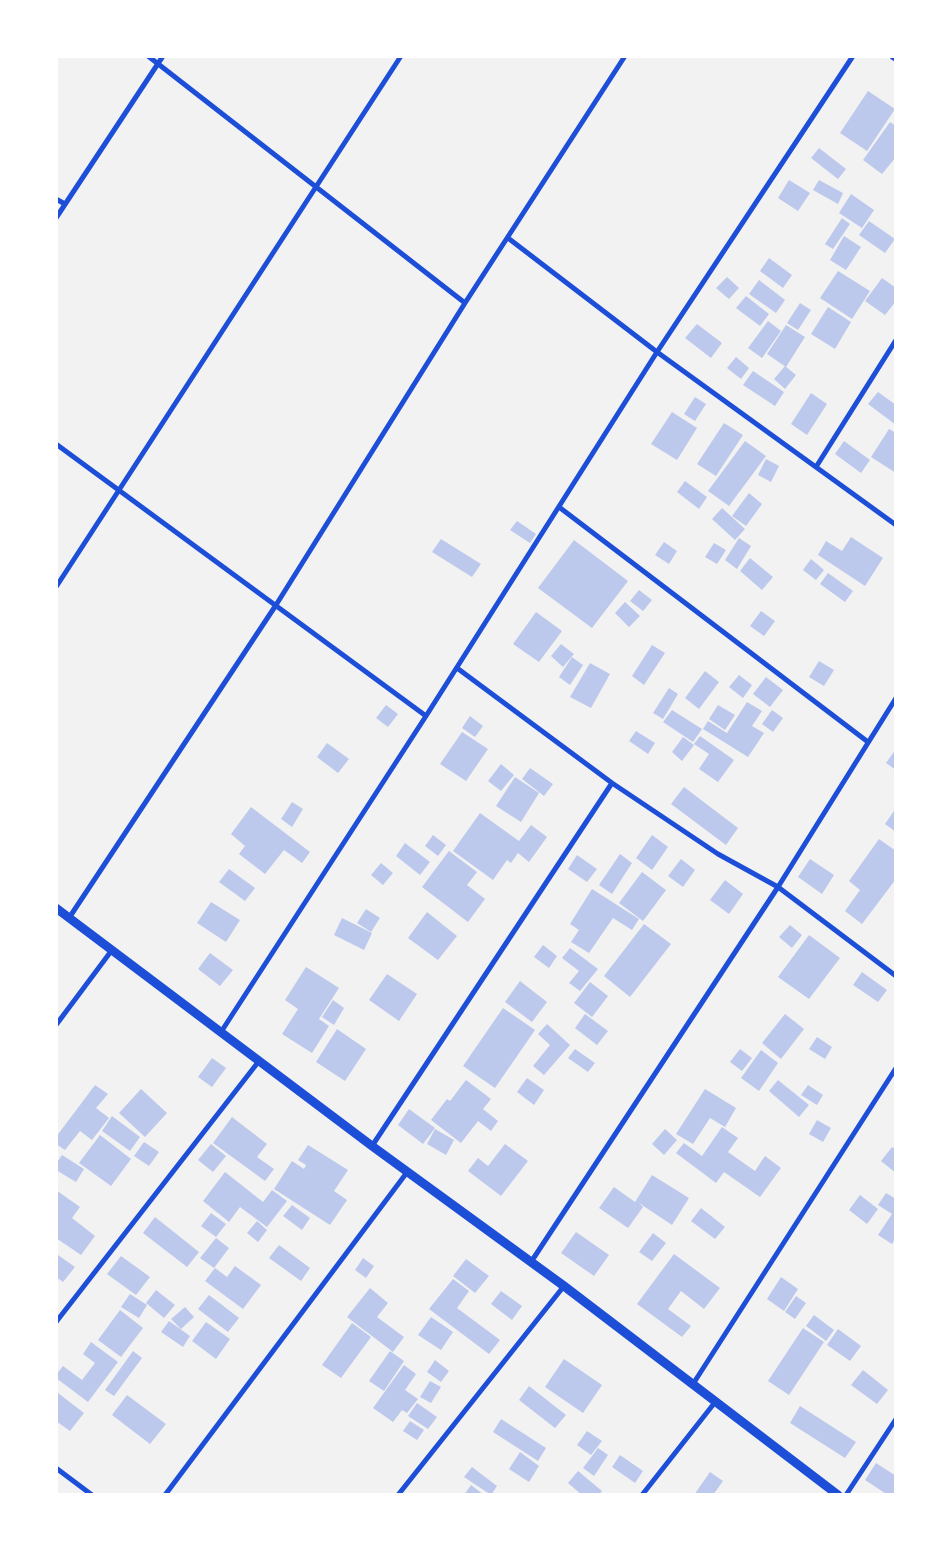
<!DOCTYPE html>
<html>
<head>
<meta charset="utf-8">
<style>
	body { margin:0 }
	#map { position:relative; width:952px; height:1551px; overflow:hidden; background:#f2f2f2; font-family:Merriweather,serif }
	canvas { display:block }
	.frame { position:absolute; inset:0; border:58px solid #fff; pointer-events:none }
</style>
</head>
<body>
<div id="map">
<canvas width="952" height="1551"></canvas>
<div class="frame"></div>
</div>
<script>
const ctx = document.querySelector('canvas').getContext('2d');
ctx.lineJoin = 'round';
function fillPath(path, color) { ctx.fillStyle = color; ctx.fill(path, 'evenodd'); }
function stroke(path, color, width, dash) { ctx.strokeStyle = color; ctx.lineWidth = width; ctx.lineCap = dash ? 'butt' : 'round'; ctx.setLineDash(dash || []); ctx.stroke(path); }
fillPath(new Path2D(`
	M868,91L895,109L867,151L840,133Z
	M890,122L896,126V157L882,174L863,160Z
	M819,148L846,169L838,179L811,158Z
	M789,180L810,193L798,211L778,198Z
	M819,180L843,193L838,204L813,190Z
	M851,194L874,210L862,228L839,213Z
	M842,218L850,224L833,249L825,244Z
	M869,221L895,239L885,253L859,235Z
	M844,236L861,247L846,270L830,260Z
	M769,258L792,275L783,288L760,271Z
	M838,271L870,291L852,319L820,298Z
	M727,277L739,288L729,299L716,288Z
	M882,278L896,288V301L885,315L865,301Z
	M759,280L785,300L776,313L749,294Z
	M746,296L769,314L760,326L736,308Z
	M800,303L811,310L798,330L787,323Z
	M828,307L851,322L835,349L811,334Z
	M768,321L781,331L762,358L748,348Z
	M697,324L722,343L711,358L685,338Z
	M786,325L805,337L786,367L767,354Z
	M736,357L749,368L741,379L727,368Z
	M785,366L796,375L785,389L774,379Z
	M753,371L784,392L775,406L743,385Z
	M878,392L896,405V425L868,404Z
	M811,393L827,404L807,435L791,424Z
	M695,397L706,404L695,421L684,414Z
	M672,412L697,428L677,460L651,444Z
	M724,423L743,435L716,476L697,464Z
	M889,429L896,433V473L871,457Z
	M745,441L766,456L729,506L708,491Z
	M844,441L870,460L861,473L835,454Z
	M766,459L779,466L771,482L758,475Z
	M685,481L707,497L699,509L677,492Z
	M749,493L762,504L746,526L732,516Z
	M722,508L745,529L735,540L712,519Z
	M517,521L536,534L530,543L510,530Z
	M851,537L883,558L865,586L818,555L826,541L842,551Z
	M739,538L751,546L737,569L725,560Z
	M441,539L481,564L472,577L432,552Z
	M574,540L628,581L592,628L538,588Z
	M664,542L677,551L669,564L655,555Z
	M714,543L726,550L717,564L705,557Z
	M750,558L773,577L762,590L740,571Z
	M811,559L824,570L816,580L803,570Z
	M828,573L853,591L845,602L820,584Z
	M639,590L652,600L643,611L630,601Z
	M625,602L640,616L629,627L615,613Z
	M761,611L775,621L764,636L750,626Z
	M536,612L562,631L539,662L513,644Z
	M561,644L574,654L563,667L551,656Z
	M652,645L665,653L644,685L632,676Z
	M572,657L583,665L570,685L559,677Z
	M819,661L834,670L824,686L809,677Z
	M590,663L610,674L591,708L570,697Z
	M705,671L719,682L699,709L685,698Z
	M739,675L752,685L743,698L729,687Z
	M766,677L783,690L770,707L753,694Z
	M669,688L678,694L663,719L653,713Z
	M747,702L762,711L752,726L764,733L748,757L703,729L708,721L727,733Z
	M386,705L398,714L388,727L376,718Z
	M718,705L735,715L725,730L709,719Z
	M672,710L702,729L693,742L663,722Z
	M772,710L783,718L773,732L762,724Z
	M470,716L483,726L475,737L462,728Z
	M636,731L655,743L648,754L629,741Z
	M462,732L488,749L466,781L440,764Z
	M700,736L734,760L718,782L699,769L709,754L694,744Z
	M683,737L694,745L682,761L672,752Z
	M327,743L349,759L338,773L317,757Z
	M896,749V770L886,763Z
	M501,764L514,775L501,791L488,781Z
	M530,768L553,784L544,796L522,779Z
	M515,777L539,793L521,822L496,806Z
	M684,787L738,828L726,845L671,804Z
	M292,802L303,809L292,827L281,819Z
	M251,807L310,852L302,863L284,850L265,874L239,854L245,846L231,834Z
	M896,808V832L885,824Z
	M480,813L519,841L531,825L547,837L529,862L518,853L511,863L507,860L493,880L453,851Z
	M433,835L446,845L438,856L425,846Z
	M652,835L668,847L652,870L636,858Z
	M879,839L896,851V879L862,924L845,911L860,890L849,881Z
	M405,843L430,862L420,875L396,856Z
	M449,851L477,872L467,885L485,899L468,922L422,887Z
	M620,854L632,863L612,894L599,885Z
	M577,855L597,869L587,882L568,869Z
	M681,859L695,870L683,887L668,876Z
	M810,859L834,875L822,894L798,877Z
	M381,863L393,873L383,885L371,875Z
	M229,869L255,888L245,901L219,882Z
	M642,872L666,890L643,921L619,903Z
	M725,880L743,894L729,914L710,900Z
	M592,889L639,919L632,930L613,918L589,953L571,942L579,930L570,924Z
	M211,902L240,920L226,942L197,923Z
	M366,909L380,918L371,932L357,923Z
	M427,912L457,936L438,960L408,938Z
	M342,918L372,933L364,950L334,935Z
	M644,924L671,944L630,997L604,976Z
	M790,925L802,935L792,948L779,937Z
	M809,935L840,958L809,999L778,977Z
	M543,945L557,956L549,968L534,957Z
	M570,948L598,969L580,991L569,983L579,971L562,958Z
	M210,953L233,970L220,986L198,969Z
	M306,967L339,988L319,1019L329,1026L312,1053L282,1034L298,1009L285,1000Z
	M862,972L887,990L878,1002L853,985Z
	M387,974L417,994L399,1021L369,1000Z
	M520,981L547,1002L532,1022L505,1002Z
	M590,982L608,996L592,1017L574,1003Z
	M333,1000L344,1008L334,1025L322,1017Z
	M503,1008L535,1030L495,1088L463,1066Z
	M585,1014L608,1031L597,1045L575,1028Z
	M785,1014L804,1029L781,1059L762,1043Z
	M547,1024L570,1045L544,1075L533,1066L550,1045L538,1034Z
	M337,1029L366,1049L345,1081L316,1062Z
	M817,1037L832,1047L825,1059L809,1049Z
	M575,1049L595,1063L588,1072L568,1058Z
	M740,1049L752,1058L742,1071L730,1062Z
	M761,1050L778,1063L759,1091L741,1078Z
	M212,1058L226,1068L212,1087L198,1077Z
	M527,1078L544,1090L534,1105L517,1092Z
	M466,1080L491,1099L483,1109L498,1121L491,1131L478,1121L461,1143L431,1120L447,1099L450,1101Z
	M778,1080L809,1105L799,1117L769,1091Z
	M95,1085L108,1094L96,1108L109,1118L92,1140L80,1131L65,1150L56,1144V1137Z
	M808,1085L823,1095L817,1105L801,1095Z
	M141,1089L167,1113L145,1137L119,1113Z
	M705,1089L736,1108L725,1127L710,1118L693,1144L676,1134Z
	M409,1109L435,1128L423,1144L398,1125Z
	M112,1116L140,1137L130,1151L102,1131Z
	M232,1117L267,1144L257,1157L274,1169L265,1181L213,1143Z
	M817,1120L831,1128L823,1142L809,1134Z
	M722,1127L738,1138L728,1152L755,1171L765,1156L781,1168L760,1197L724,1172L716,1183L676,1153L684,1143L702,1156Z
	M435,1129L454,1140L446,1155L427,1144Z
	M665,1129L677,1140L664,1155L652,1144Z
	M100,1135L131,1159L111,1186L79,1163Z
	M144,1142L159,1152L149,1166L134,1156Z
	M211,1144L226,1156L213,1172L198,1160Z
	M505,1144L528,1161L501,1196L468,1171L478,1158L488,1166Z
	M308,1145L348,1170L334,1191L347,1200L330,1225L274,1189L292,1161L304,1169L306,1165L298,1160Z
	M892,1147L896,1150V1173L881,1161Z
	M62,1155L84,1169L76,1182L56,1170V1164Z
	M225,1172L263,1202L272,1190L287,1201L267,1227L240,1207L229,1222L203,1201Z
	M652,1175L689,1198L672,1225L639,1203L643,1207L628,1228L599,1208L614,1187L635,1202Z
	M56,1190L80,1207L72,1218L95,1236L81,1255L56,1238Z
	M886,1193L896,1199V1237L892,1244L878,1235L892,1214L878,1205Z
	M860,1195L878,1209L867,1224L849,1210Z
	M292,1205L310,1218L302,1230L283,1216Z
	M701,1208L725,1227L715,1239L691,1221Z
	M211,1213L226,1224L216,1237L201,1226Z
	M155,1217L199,1252L187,1267L143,1233Z
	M257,1221L267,1230L258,1242L247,1233Z
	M576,1232L609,1255L594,1276L561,1253Z
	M653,1233L666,1243L652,1261L639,1252Z
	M216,1238L229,1248L214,1268L200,1258Z
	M279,1245L310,1268L301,1281L269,1258Z
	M674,1254L720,1288L704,1309L681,1291L668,1309L691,1326L682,1337L637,1304Z
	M58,1255L75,1267L63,1282L56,1277V1257Z
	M121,1256L150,1277L136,1295L107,1274Z
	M363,1258L374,1266L366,1278L355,1270Z
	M466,1259L489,1276L475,1293L453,1276Z
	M235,1266L261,1285L243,1309L205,1281L215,1268L227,1277Z
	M781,1277L798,1289L784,1311L767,1299Z
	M453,1279L469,1291L457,1308L500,1340L489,1354L429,1309Z
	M370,1288L388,1303L377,1317L404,1337L393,1352L347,1317Z
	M156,1290L175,1305L164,1318L146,1303Z
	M501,1291L522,1306L512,1320L491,1304Z
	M130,1294L147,1305L139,1318L121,1307Z
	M209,1295L239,1318L228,1332L198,1309Z
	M796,1296L806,1303L795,1319L785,1312Z
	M185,1307L194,1317L181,1329L171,1319Z
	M120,1310L143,1328L121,1357L98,1340Z
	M814,1315L834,1330L826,1341L806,1326Z
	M431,1317L453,1332L441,1350L418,1335Z
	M169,1321L190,1336L183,1347L161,1332Z
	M206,1322L230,1339L216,1359L192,1341Z
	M352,1323L371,1337L341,1378L322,1365Z
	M803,1328L824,1342L789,1395L768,1381Z
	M838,1329L861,1346L850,1361L827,1345Z
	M91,1342L118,1362L88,1402L56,1378V1375L63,1366L82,1380L95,1363L83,1354Z
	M133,1351L142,1358L114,1396L105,1390Z
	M390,1351L404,1361L384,1391L369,1381Z
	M564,1359L602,1385L583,1413L545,1387Z
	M435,1360L449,1371L441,1382L427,1372Z
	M404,1365L416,1374L405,1390L418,1399L407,1413L402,1410L393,1422L373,1408Z
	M863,1370L888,1390L877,1404L851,1385Z
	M430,1381L441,1387L431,1403L420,1397Z
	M529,1386L566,1415L555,1428L519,1400Z
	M58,1393L84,1413L70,1431L56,1421Z
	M127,1395L166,1424L150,1444L112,1415Z
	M417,1403L437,1417L428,1429L408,1416Z
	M800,1406L856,1442L845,1458L790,1423Z
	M501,1419L546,1448L538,1461L493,1432Z
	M410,1421L424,1430L417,1440L403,1431Z
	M587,1431L602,1441L591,1455L577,1445Z
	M598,1448L608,1455L594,1476L583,1468Z
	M520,1452L539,1466L529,1482L509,1469Z
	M620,1455L643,1471L635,1483L612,1467Z
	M876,1463L896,1476V1495H888L865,1480Z
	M472,1467L497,1486L491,1495L464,1477Z
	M578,1471L602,1491L599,1495H582L568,1483Z
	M710,1472L723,1481L713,1495H694Z
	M471,1485L484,1495H464Z`), '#bdc9ec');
stroke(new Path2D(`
	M148,56L465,303
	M56,199L65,204
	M56,218L163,56
	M508,238L657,352L896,525
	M56,444L426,716
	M816,467L896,340
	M559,507L868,742
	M56,587L401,56
	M457,668L612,783L718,854L778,887L896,976
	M69,918L276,605L465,303L625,56
	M56,1025L112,950
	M221,1032L426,716L657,352L853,56
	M372,1146L612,783
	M531,1262L778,887L896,698
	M56,1322L259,1061
	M693,1384L896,1068
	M56,1468L92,1495
	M165,1495L408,1171
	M398,1495L564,1286
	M642,1495L716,1401
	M846,1495L896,1419`), '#1d4ed8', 5);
stroke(new Path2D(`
	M894,56L896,57
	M56,908L372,1146L564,1286L838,1495`), '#1d4ed8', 9);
</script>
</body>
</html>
